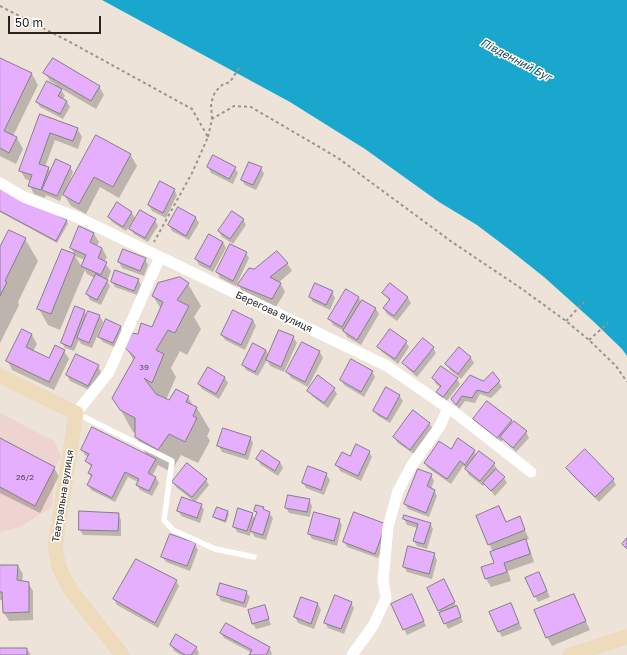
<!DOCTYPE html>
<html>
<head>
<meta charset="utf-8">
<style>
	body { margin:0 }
	#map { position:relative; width:627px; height:655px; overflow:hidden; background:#ede3d9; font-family:"Golos Text",sans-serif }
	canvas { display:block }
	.scale { position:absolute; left:8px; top:16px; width:93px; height:18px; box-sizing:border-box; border:2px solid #282521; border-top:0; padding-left:5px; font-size:12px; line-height:14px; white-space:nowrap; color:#282521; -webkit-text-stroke:3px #fff; paint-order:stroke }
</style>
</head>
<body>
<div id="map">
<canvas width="627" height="655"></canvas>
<div class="scale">50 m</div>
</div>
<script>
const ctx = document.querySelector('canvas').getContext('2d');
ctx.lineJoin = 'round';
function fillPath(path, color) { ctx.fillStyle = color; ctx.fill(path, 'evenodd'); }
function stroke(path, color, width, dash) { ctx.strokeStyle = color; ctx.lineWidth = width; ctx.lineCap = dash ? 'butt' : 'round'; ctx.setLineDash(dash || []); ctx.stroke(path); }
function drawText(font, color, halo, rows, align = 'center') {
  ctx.font = font + ' "Golos Text",sans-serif'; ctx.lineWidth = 3; ctx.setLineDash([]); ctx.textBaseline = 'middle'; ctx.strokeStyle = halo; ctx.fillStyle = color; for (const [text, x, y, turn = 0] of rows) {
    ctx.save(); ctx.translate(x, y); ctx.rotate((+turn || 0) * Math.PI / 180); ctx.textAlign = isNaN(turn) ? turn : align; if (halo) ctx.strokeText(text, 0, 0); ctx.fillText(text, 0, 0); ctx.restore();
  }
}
fillPath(new Path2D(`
	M0,413L54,441L61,457L55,467L52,507L20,527L0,532Z`), '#eed4d0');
fillPath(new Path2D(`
	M102,0H627V356L622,349L593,321L544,277L510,250L477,225L439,202L365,149L290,102Z`), '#19a7cd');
fillPath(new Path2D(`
	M0,59L32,74L38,85L13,136L17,138L23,149L16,164L0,156Z
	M45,73L99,86L104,95L96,109L60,88L65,96L62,100L67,102L70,107L63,119L40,107L37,102L56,85L50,81Z
	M40,115L77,128L82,137L78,149L55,140L45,167L48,168L51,173L70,167L73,172L67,187H68L130,154L137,166L119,198L100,187L86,214L71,206L63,193L60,201L46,195L45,198L34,194L30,186L31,181L25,179L21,171Z
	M208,167L235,168L238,173L233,184L211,173Z
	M261,168L264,174L256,190L245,185L242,180Z
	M0,186L67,221L68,224L57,243L0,212Z
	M174,189L177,195L166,218L152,211L149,205Z
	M117,203L132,213L135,218L126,231L112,222L109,217Z
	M196,218L199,223L189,240L172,231L169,225Z
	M243,219L246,225L233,244L222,237L219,231Z
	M155,220L158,226L148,242L134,234L131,229Z
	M79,228L94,234L99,242L97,246L102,248L107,257L104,262L111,271L107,281L110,286L101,305L90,300L87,294L95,278L87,274L85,270L60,330L48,325L39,309L63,250L75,255L71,248ZM75,256L85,260L82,267Z
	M25,239L38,261L18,302L19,305L0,343V249Z
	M223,242L226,248L213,272L199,265L196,259Z
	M230,245L246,253L249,258L236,286L220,278L217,272Z
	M145,259L148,265L144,276L122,268L119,262Z
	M287,263L292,271L278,283L281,284L285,292L276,307L243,294L239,285L254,270Z
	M138,279L141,285L137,295L115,287L112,282Z
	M188,284L201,306L194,317L201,329L187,355L180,351L171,368L176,377L166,400L170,402L188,397L194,407L197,408L210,430L207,436L210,441L198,463L181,455L171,472L158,465L152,476L156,478L159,483L152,496L140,490L137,485L138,482L128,477L115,502L91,490L88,485L91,478L89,473L92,468L86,461L88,457L85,455L82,450L147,456L136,437V433L133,432L114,398L134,361L126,348L138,335L152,328L161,309L153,296Z
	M390,285L408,298L411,303L397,321L387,314L384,309L390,301L383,294Z
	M346,291L359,298L361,302L362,301L376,309L379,314L361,345L347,337L344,331L333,325L330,319Z
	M332,292L335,298L330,310L313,302L310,297Z
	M84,311L87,316L89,312L100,316L103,322L92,348L81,344L79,340L74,351L65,348L62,343Z
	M253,320L256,326L245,350L225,340L222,335Z
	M120,326L123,332L116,348L103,342L99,337Z
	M23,331L32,335L37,344L33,351L49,359L64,351L69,359L54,390L12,370L8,361Z
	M293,337L297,343L284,372L270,366L267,360L258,376L246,370L243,365L266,350L269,356Z
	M406,342L409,347L398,364L382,352L379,347Z
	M302,343L320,352L323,358L308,387L291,378L287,372Z
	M433,348L436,353L417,377L407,368L404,363Z
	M459,349L471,358L474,363L461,379L450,370L446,364Z
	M98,366L101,372L91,391L70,381L67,375Z
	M372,372L375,377L364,397L344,385L341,380Z
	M225,378L228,383L219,399L202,389L199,384Z
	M433,378L457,379L460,384L446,402L440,397L437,392L441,388L436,384Z
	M483,382H499L502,387L491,398L480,394L475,403L465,401L459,409L452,399Z
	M334,389L337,394L328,408L312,396L309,391Z
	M399,395L403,401L390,423L378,416L374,411Z
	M414,411L430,424L433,429L414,454L398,443L394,437Z
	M474,419L511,420L513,424L526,432L529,438L516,452L503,439L501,442L477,424Z
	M250,437L253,443L248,460L222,452L219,446Z
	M0,439L54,468L59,476L40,513L0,493Z
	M451,450L474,451L477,456L494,464L497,469L496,470L504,478L507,483L495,496L485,484L483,486L469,475L466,469L467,468L463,466L451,484L428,468L425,463Z
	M369,452L372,457L361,481L340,471L337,465L351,458Z
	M257,459L280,462L283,468L278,476L261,465Z
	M567,468L613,479L616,485L599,502L570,473Z
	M326,474L330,480L324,495L306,488L303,482Z
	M431,475L434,481L431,489L434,490L437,496L429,517L408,509L405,504Z
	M206,480L209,485L195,502L201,505L204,510L200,523L181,516L178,510L195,502L176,487L173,482Z
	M309,500L312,506L310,517L289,513L286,508Z
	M499,507L506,523L519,518L529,539L525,540L530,549L534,562L508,571L511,581L491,587L486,579L482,568L495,564L493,552L477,517Z
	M263,508L265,511L269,513L273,518L266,540L255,537L251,531L250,536L237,532L234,527L252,514L255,519L257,514L255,511Z
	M227,512L229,514L226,523L216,519L214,517Z
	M118,514L121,520V536L83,535L80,530Z
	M404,519L430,523L433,529L427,549L417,546L414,541L418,528L407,525Z
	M339,520L342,525L337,546L312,539L309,534Z
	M389,530L378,558L347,547L344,541Z
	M195,544L198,550L190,571L166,562L162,556Z
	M434,554L437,560L432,579L407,572L404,567Z
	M0,566H18L23,574L22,582L28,583L33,591V620L9,621L4,613L3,600H0Z
	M526,579H541L550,597L538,602Z
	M176,581L179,586L158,628L117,605L114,599Z
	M447,586L463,622L448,629L439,610Z
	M246,592L250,597L246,608L221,601L218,595Z
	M574,595L590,630L552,646L547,637Z
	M302,598L318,604L321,610L314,629L298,623L295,617Z
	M415,601L426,626L407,635L392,605Z
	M351,603L354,608L344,634L328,628L325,623Z
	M264,607L271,625L256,629L253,624Z
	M513,610L522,629L502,637L490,613Z
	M221,633L269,648L272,653L271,655H251L252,653L224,638Z
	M171,645L196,647L199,653L198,655H181L174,651Z
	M0,649H27L31,655H0Z`), '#0003');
const building = new Path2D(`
	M0,58L32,73L4,131L17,137L9,153L0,148Z
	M53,58L100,86L91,101L43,73Z
	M47,81L62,89L58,96L67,101L60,114L36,102Z
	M40,114L78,128L73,141L50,133L39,164L49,167L41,190L28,186L32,175L19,171Z
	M96,135L131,154L113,187L94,177L79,204L63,195Z
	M213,155L236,167L229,179L207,167Z
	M56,159L71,166L57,196L42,190Z
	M249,162L262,167L253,185L241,180Z
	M160,181L175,189L163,213L148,205Z
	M0,185L67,220L56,241L0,211Z
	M117,202L132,212L123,227L108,217Z
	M178,207L196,217L186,236L168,225Z
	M140,210L156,219L145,238L129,229Z
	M232,211L244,219L230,239L218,231Z
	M79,226L94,233L90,242L102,248L98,258L107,262L101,275L81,266L86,255L70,248Z
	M9,230L26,238L5,281L7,282L0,296V247Z
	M209,234L223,242L210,267L195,259Z
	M230,244L247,252L233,281L216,272Z
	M62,249L75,254L51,314L37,309Z
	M123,249L146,258L140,271L118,262Z
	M277,251L288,263L270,277L281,283L272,299L237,285L249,268L254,269Z
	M115,270L139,279L134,291L111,282Z
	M96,274L108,280L97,300L86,294Z
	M180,277L189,283L177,300L189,306L175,333L168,330L156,350L164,354L152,383L144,378L156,394L169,400L176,389L189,396L186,402L197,407L193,416L197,418L185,442L169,434L158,450L135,437V418L120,410L112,398L135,357L125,348L132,333L138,334L141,323L152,327L163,302L152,296L158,283Z
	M315,283L333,291L326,305L309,297Z
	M390,283L408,297L394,316L383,308L390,299L382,293Z
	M346,289L359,297L342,327L328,319Z
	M362,300L376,308L357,340L343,331Z
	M75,306L85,310L71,347L61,343Z
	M233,310L253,320L241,345L221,335Z
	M88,311L100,315L89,343L77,338Z
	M106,319L121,326L113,343L98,337Z
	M22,329L32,334L26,347L49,358L55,345L65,350L49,382L6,361Z
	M390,329L407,341L395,359L377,347Z
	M279,330L294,336L281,367L266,360Z
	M423,338L434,347L414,372L402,363Z
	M302,342L320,351L305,382L286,372Z
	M253,343L266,350L255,372L242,365Z
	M459,347L471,357L458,374L445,364Z
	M76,354L99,365L88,386L66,375Z
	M351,359L373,371L361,392L340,380Z
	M441,366L458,378L443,397L436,392L441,386L432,378Z
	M208,367L225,377L216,394L198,384Z
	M493,372L500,381L488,393L477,390L472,398L462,396L456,405L451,399L470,375L483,381Z
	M318,375L335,388L324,403L307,391Z
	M386,387L400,395L387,419L373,411Z
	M487,401L512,420L497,438L473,419Z
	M413,410L430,423L410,450L393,437Z
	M514,421L527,431L513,448L500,437Z
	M92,427L156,459L148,473L156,477L149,491L136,485L139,479L125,472L112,498L87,485L92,475L88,473L92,465L85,461L89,454L81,450Z
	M223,428L251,437L245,455L217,446Z
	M0,438L55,467L35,506L0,487Z
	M458,438L475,450L465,465L460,461L447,479L424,463L439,441L451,449Z
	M356,444L370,451L358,476L335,465L342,452L350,456Z
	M585,449L614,479L595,497L566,468Z
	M262,450L280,462L275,471L256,459Z
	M479,451L495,463L480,481L465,469Z
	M187,463L207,479L192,497L172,482Z
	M308,466L327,473L321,490L302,483Z
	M418,469L432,474L427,486L435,490L426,513L404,504Z
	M496,469L505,477L491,491L483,483Z
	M288,495L310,499L307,512L285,508Z
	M182,497L202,504L197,518L177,511Z
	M256,505L264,507L263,509L270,512L263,535L250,531L257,512L254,511Z
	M499,506L506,522L520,516L525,530L488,545L476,516Z
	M217,507L228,511L225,521L213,517Z
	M238,508L253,513L247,531L233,527Z
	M79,511L119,513L118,531L79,530Z
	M314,512L340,519L334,541L308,534Z
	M354,512L386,524L375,554L343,542Z
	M404,515L431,523L424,544L413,541L418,524L403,519Z
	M170,534L196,543L187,566L161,557Z
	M627,538V549L622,544Z
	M526,539L530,554L504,563L507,572L485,579L481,567L494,563L490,552Z
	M408,546L435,553L429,574L403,567Z
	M136,559L177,580L155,623L113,599Z
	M0,565H18L17,580L29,582V612L3,613L2,592H0Z
	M539,572L547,591L534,597L525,578Z
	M444,579L455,602L438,611L427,588Z
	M220,583L247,591L244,603L217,595Z
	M412,594L424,621L403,630L391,604Z
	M574,594L586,621L546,638L534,610Z
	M335,595L352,602L341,629L324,623Z
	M301,597L318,603L311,624L294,617Z
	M511,603L519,623L498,632L489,612Z
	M265,605L269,619L252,624L248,610Z
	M457,606L461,617L444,624L439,613Z
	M226,623L270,647L266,655H249L252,650L220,633Z
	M176,634L197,647L191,655H185L170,645Z
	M0,648H27V655H0Z`);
fillPath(building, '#e5affe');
stroke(building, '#847d87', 1);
stroke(new Path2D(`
	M0,6L70,42L192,109L208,137L192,173L154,242
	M212,119L211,103L215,92L222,85L230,82L241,65
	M208,137L212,119L234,106L251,107L338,158L452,242L522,289L566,321L589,340L616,366L627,382
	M566,321L584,302
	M589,340L608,323`), '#9b948c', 2, [3, 3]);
stroke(new Path2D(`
	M78,414L172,461L164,520L173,530L215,549L254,557`), '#fff', 5.5);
stroke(new Path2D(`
	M0,183L24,197L79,218L387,366L458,415L531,472
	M76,413L109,372L160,257
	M352,655L373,626L386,598L383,580L388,527L398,491L412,465L440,426L448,408`), '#fff', 11);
stroke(new Path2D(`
	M0,376L76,413L55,547L59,567L64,578L73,593L122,655
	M570,655L627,637`), '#eedbbb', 15);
drawText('8px', '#574858', null, [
	["39",144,367],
	["26/2",25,477]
]);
drawText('10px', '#282521', '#fff', [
	["Берегова вулиця",274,312,25],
	["Театральна вулиця",63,496,-81]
]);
drawText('italic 11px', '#184c5c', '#fff', [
	["Південний Буг",516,60,28]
]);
</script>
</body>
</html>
